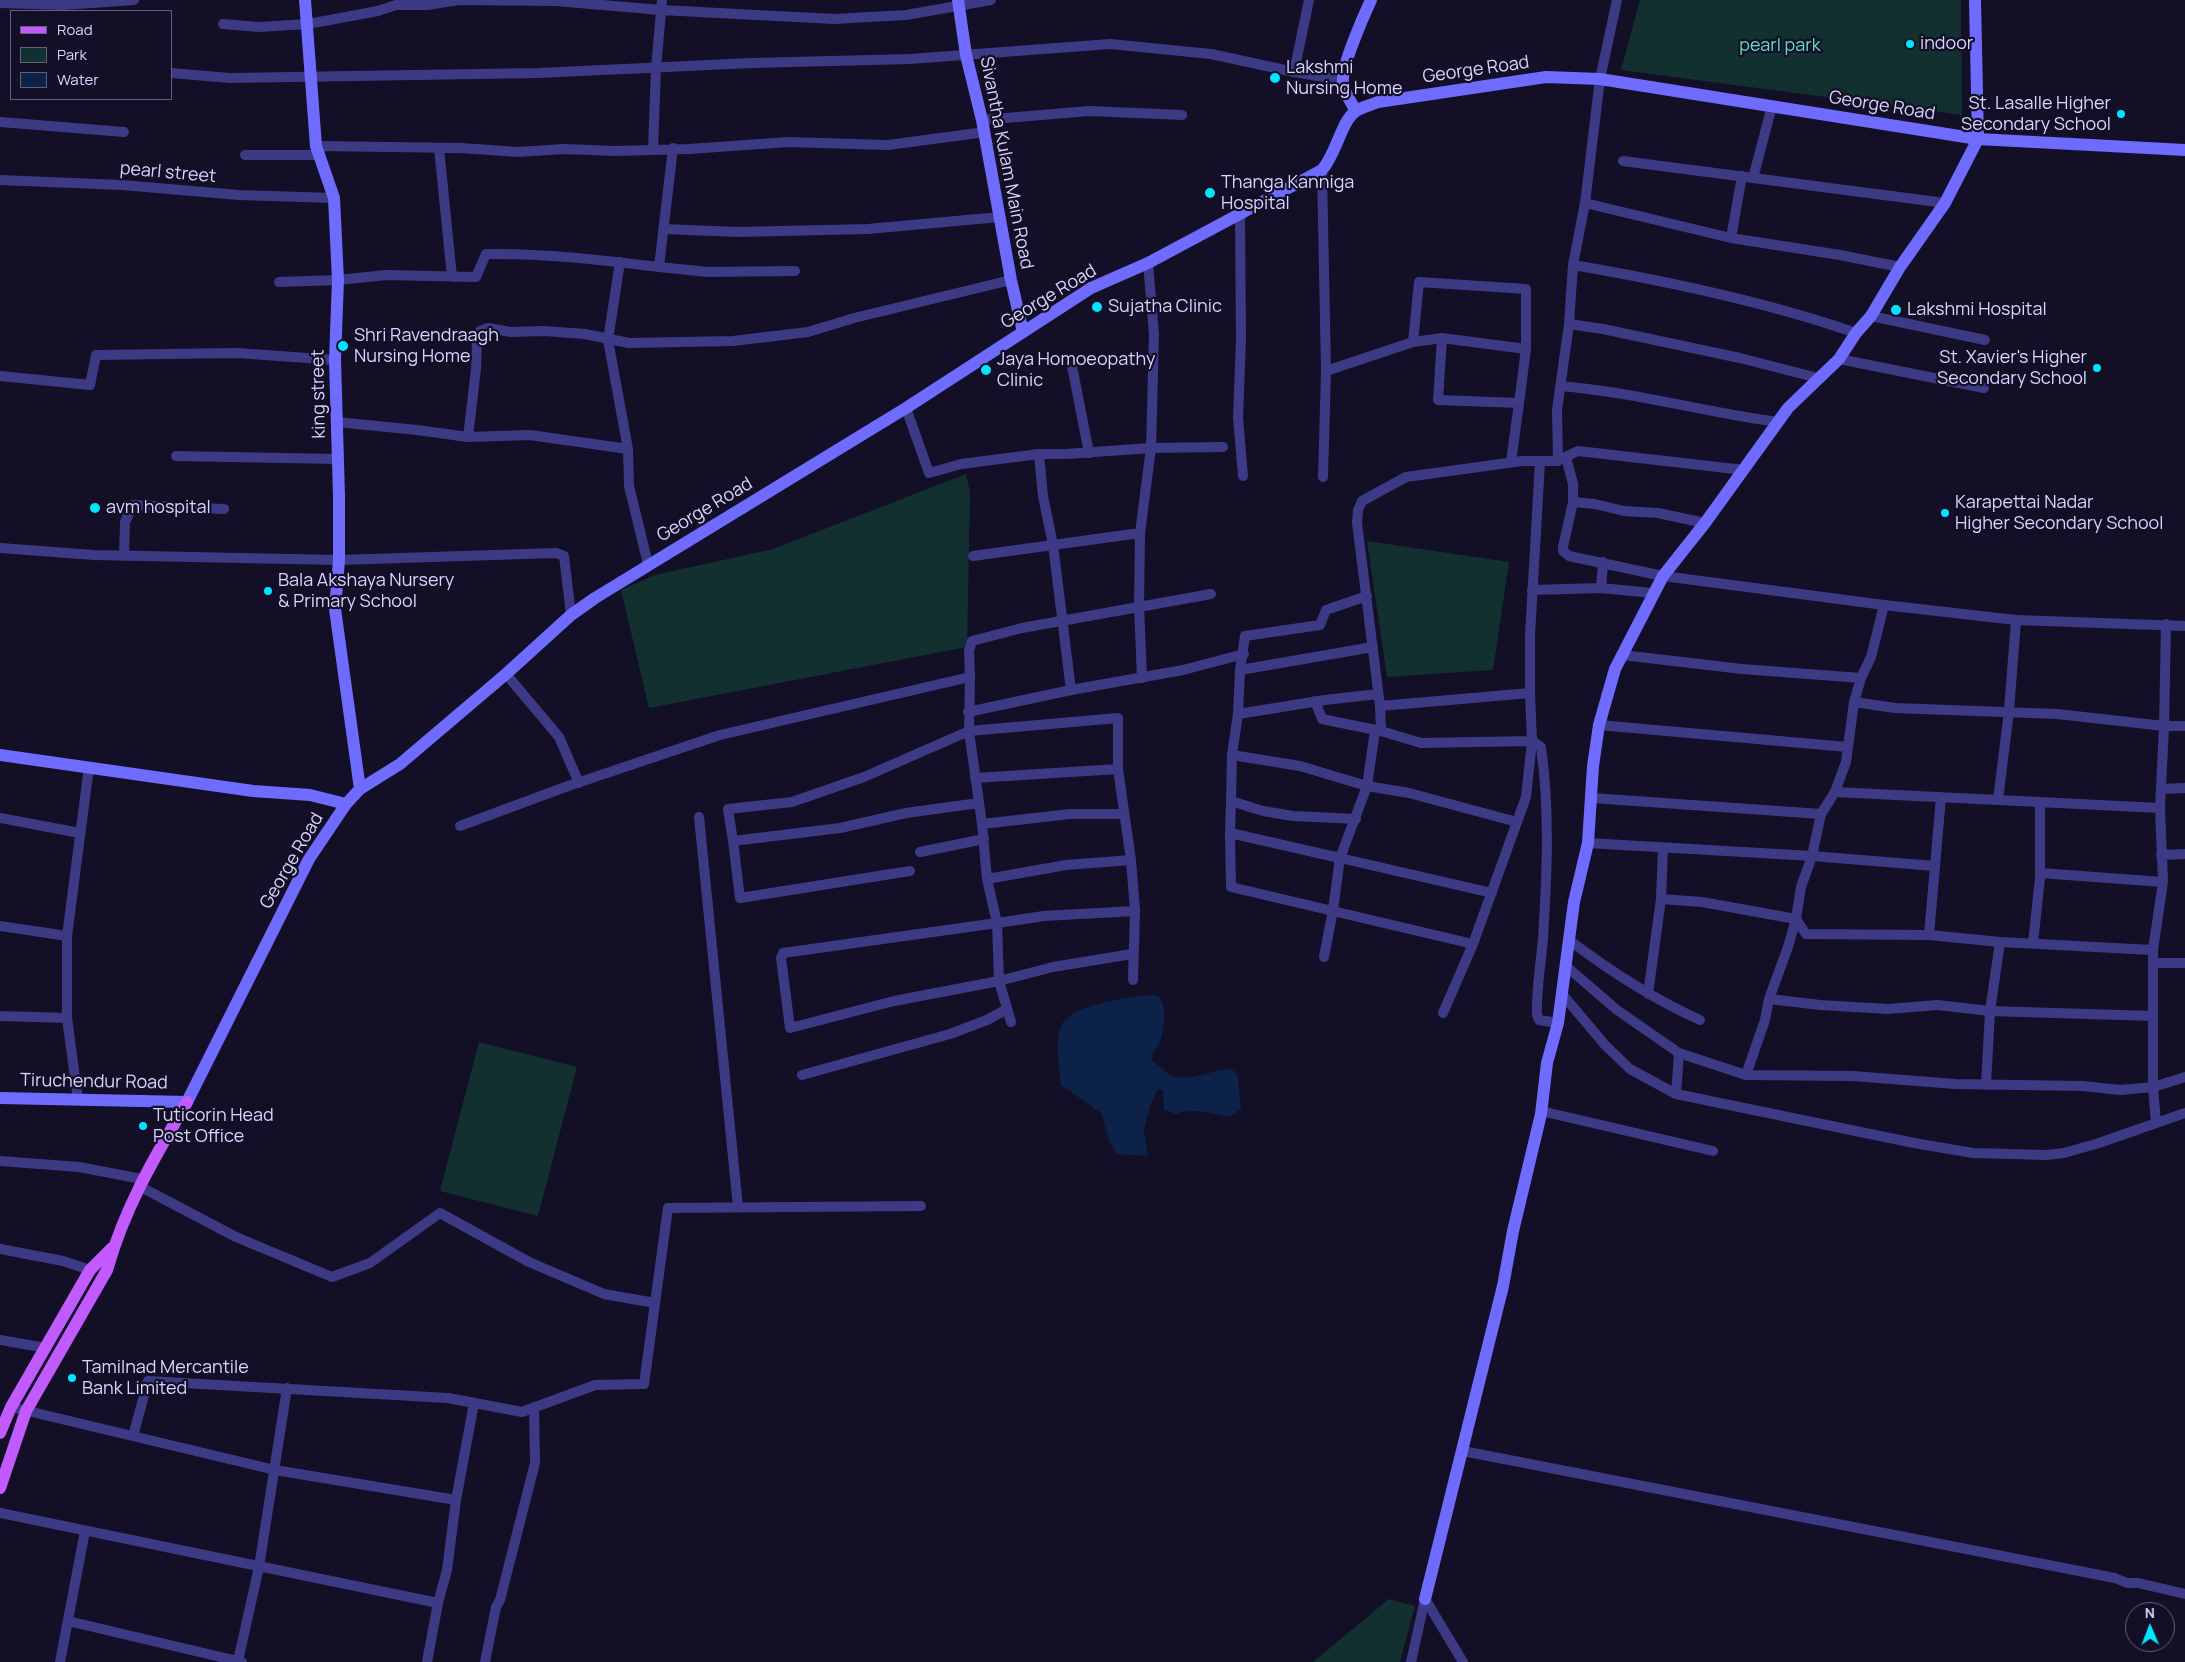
<!DOCTYPE html>
<html>
<head>
<meta charset="utf-8">
<style>
	body { margin:0 }
	#map { position:relative; width:2185px; height:1662px; overflow:hidden; background:#130f26; font-family:Manrope,sans-serif }
	canvas { display:block }
	.legend { position:absolute; left:10px; top:10px; width:162px; height:90px; box-sizing:border-box; background:#130f26; border:1px solid #625e7d; margin:0; padding:6px 9px; list-style:none; font-size:15px; color:#d9d4ff }
	.legend li { display:flex; align-items:center; gap:10px; height:25px }
	.legend b { width:25px; border:1px solid #625e7d }
	.north { position:absolute; left:2125px; top:1602px; width:50px; height:50px; box-sizing:border-box; background:#130f26; border:1px solid #625e7d; border-radius:50%; rotate:359deg; font-size:14px; font-weight:700; line-height:20px; text-align:center; color:#d9d4ff }
	.north::after { content:''; display:block; margin:auto; width:18px; height:22px; background:#00e5ff; clip-path:polygon(50% 0,100% 100%,50% 72%,0 100%) }
</style>
</head>
<body>
<div id="map">
<canvas width="2185" height="1662"></canvas>
<ul class="legend">
<li><b style="height:6px;background:#c25bff"></b>Road</li>
<li><b style="height:14px;background:#12302f"></b>Park</li>
<li><b style="height:14px;background:#0c2248"></b>Water</li>
</ul>
<div class="north">N</div>
</div>
<script>
const ctx = document.querySelector('canvas').getContext('2d');
ctx.lineJoin = 'round';
function fillPath(path, color) { ctx.fillStyle = color; ctx.fill(path, 'evenodd'); }
function stroke(path, color, width, dash) { ctx.strokeStyle = color; ctx.lineWidth = width; ctx.lineCap = dash ? 'butt' : 'round'; ctx.setLineDash(dash || []); ctx.stroke(path); }
function drawText(font, color, halo, rows, align = 'center') {
  ctx.font = font + ' Manrope,sans-serif'; ctx.lineWidth = 4.5; ctx.setLineDash([]); ctx.textBaseline = 'middle'; ctx.strokeStyle = halo; ctx.fillStyle = color; for (const [text, x, y, turn = 0] of rows) {
    ctx.save(); ctx.translate(x, y); ctx.rotate((+turn || 0) * Math.PI / 180); ctx.textAlign = isNaN(turn) ? turn : align; if (halo) ctx.strokeText(text, 0, 0); ctx.fillText(text, 0, 0); ctx.restore();
  }
}
fillPath(new Path2D(`
	M1640,0H1961L1962,115L1621,70Z
	M966,474L970,492L967,647L649,708L621,590L655,575L773,549Z
	M1367,541L1509,562L1493,670L1387,677Z
	M479,1042L577,1067L538,1216L440,1191Z
	M1389,1599L1415,1606L1400,1662H1313Z`), '#12302f');
fillPath(new Path2D(`
	M1144,995C1148,996 1153,995 1157,996C1168,1001 1164,1032 1160,1042C1156,1049 1153,1051 1152,1060C1157,1064 1162,1069 1167,1073C1187,1086 1212,1068 1232,1069L1238,1076L1241,1109L1229,1117C1212,1114 1193,1107 1176,1114L1164,1110L1163,1090L1158,1089L1150,1106L1144,1130L1148,1156L1117,1154L1110,1143L1101,1113L1061,1085C1059,1067 1054,1040 1062,1024C1073,1004 1124,999 1144,995Z`), '#0c2248');
stroke(new Path2D(`
	M0,3L63,5L134,0
	M223,24L259,27L308,24L378,11L396,5H427L459,0L556,1L661,10L834,19L906,15L991,0
	M1294,72L1309,0
	M171,73L230,78L539,73L752,63L910,59L1110,44L1211,54L1294,72L1342,80
	M982,120L1089,111L1182,115
	M0,122L124,132
	M316,146L461,148L518,152L564,149L615,151L689,149L788,142L888,145L985,132
	M439,148L452,277
	M653,149L656,68L662,0
	M245,155H318
	M1623,161L1945,203
	M1322,170L1326,371L1413,342L1442,338L1438,400L1519,403L1526,349V289L1419,282L1413,342
	M1753,178L1772,106
	M0,180L122,185L239,195L334,198
	M1585,203L1731,238L1840,255L1900,267
	M1240,213L1241,340L1238,418L1243,476
	M663,229L738,232L868,229L1000,217
	M1731,238L1742,176
	M620,262L608,340L628,449L629,486L648,564
	M1573,265C1667,281 1767,302 1856,333
	M659,267L708,272L795,271
	M279,282L338,280L386,275L476,277L486,254C544,253 601,260 659,267L673,148
	M1871,316L1985,340
	M1569,324L1603,329L1740,358L1818,378
	M1442,338L1526,349
	M1839,359L1984,388
	M1072,366L1089,453
	M0,376L90,385L96,355L237,353L335,360
	M1560,386C1633,392 1704,412 1777,422
	M906,408L929,473L961,464L1039,454H1066L1151,448L1223,447
	M337,422L417,430L468,437L476,369L477,341L480,331L488,328L511,332L544,331L585,334L629,343L733,341L808,332L854,318L1011,280
	M468,437L530,435L628,449
	M1039,454L1043,496L1053,545L1071,690
	M176,456L337,459
	M1566,457L1573,484V502L1563,547V551L1569,556L1663,576L1884,605L2016,620L2185,626
	M1561,459L1578,451L1744,470
	M1511,462L1519,403
	M1323,477L1326,371
	M1573,502L1595,504L1624,511L1658,513L1705,523
	M0,548L94,555L339,560L556,553L564,556L571,615
	M124,556L125,522L133,505L224,509
	M973,556L1140,533
	M1601,588L1603,562
	M1532,590L1601,588L1653,593
	M1622,655L1742,669L1861,678
	M1240,670L1373,647
	M506,674L559,737L579,783
	M970,677L969,651L972,641L1022,628L1211,594
	M1142,678L1139,607L1140,533L1151,448L1154,334L1148,263
	M1315,701L1322,719L1381,731L1421,743L1532,741L1541,747C1550,810 1547,875 1543,938C1541,964 1536,989 1537,1015L1539,1020L1558,1023
	M1854,702L1895,708L2057,714L2164,726L2166,624
	M1380,706L1357,523L1358,510L1362,501L1406,477L1522,461H1558L1557,410L1569,324L1573,265L1585,203L1600,79L1617,0
	M968,712L1071,690L1183,670L1244,654
	M1238,714L1240,670L1245,636L1320,625L1326,610L1367,596
	M1599,725L1847,747
	M1381,731L1380,706L1530,693
	M1232,755L1300,766L1367,786L1375,731
	M975,778L1118,769
	M2162,789L2185,788
	M1835,792L2160,808
	M1592,798L1821,814
	M1998,800L2009,711L2016,620
	M1231,801L1230,833L1340,858L1333,910L1324,957
	M699,817L738,1207
	M0,818L80,833
	M1356,819L1293,816L1263,811L1231,801L1232,755L1238,714L1325,700L1378,694
	M982,824L1070,814H1124
	M460,826L568,786L720,735L970,677L969,731L982,824L987,879L997,923L783,953L781,958L790,1028L894,1001L999,981L1053,967L1132,954
	M1230,833L1231,887L1473,944
	M733,841L728,809L792,802L864,777L969,731L1118,718V769L1131,860L1135,911L1133,980
	M1588,843L1812,856L1935,866
	M920,852L984,839
	M2161,855L2185,854
	M910,871L740,898L733,841L840,828L906,813L979,803
	M2040,873L2163,882
	M987,879L1066,865L1131,860
	M1492,893L1340,858L1367,786L1409,793L1517,822L1526,797L1532,741L1530,693V635L1540,462
	M1661,899L1702,902L1796,919L1806,934L1929,935L2000,942L1990,1011L1986,1085
	M0,926L67,936V1018L0,1016
	M1929,935L1941,797
	M67,936L89,767
	M1569,940C1610,971 1653,999 1700,1020
	M2000,942L2153,950
	M2033,943L2040,878V803
	M2153,963H2185
	M1566,966L1617,1010L1679,1053L1746,1075L1853,1076L1955,1084L2083,1086L2120,1090L2153,1087L2185,1077
	M1562,994L1606,1046L1630,1069L1676,1094L1914,1143L1973,1153L2047,1155L2064,1153L2099,1143L2185,1113
	M1648,994L1661,899L1663,848
	M1769,999L1820,1005L1888,1009L1937,1005L1990,1011L2153,1016
	M1443,1013L1473,944L1517,822
	M67,1018L78,1100
	M1011,1022L999,981L997,923L1044,916L1135,911
	M802,1075L950,1034L987,1020L1007,1009
	M1746,1075L1765,1020L1769,999L1788,947L1796,919L1801,887L1812,856L1821,814L1835,792L1846,762L1854,702L1861,678L1871,657L1884,605
	M1676,1094L1679,1053
	M1541,1111L1713,1151
	M2156,1123L2153,1087V950L2163,882L2160,808L2164,726H2185
	M0,1161L79,1167L142,1179
	M139,1186L236,1237L332,1277L370,1263L440,1213L529,1262L604,1294L655,1303
	M0,1249L63,1261L90,1270
	M0,1340L46,1348
	M11,1407L275,1470L456,1500L474,1403
	M133,1436L148,1381L448,1398L522,1412L595,1385L644,1384L668,1208L921,1206
	M1463,1451L2115,1578L2127,1583H2138L2185,1594
	M0,1513L438,1603
	M1425,1599L1463,1662
	M68,1621L242,1662
	M238,1661L259,1567L287,1388
	M60,1662L85,1531
	M427,1662L438,1603L447,1570L456,1500
	M485,1662L496,1607L500,1600L535,1463L534,1407
	M1411,1662L1425,1599`), '#3d3a85', 10);
stroke(new Path2D(`
	M305,0L316,146L334,198L338,280L335,360L339,496V560L335,609L360,789
	M958,0L966,55L982,120L1011,280L1023,332
	M1356,111C1351,102 1344,93 1343,82C1341,67 1364,15 1371,0
	M0,755L253,791L310,795L346,804
	M0,1098L187,1102L309,859L346,804L360,789L400,764L506,674L571,615L595,598L906,408L1091,288L1148,263L1322,170C1337,153 1341,121 1356,111C1362,107 1371,105 1378,102L1546,77L1600,79L1978,139L2185,150
	M1425,1599L1503,1286L1513,1231L1541,1114L1547,1063L1558,1023L1574,902L1588,843L1593,766L1599,725L1615,669L1663,576L1705,523L1788,408L1839,359L1856,333L1871,316L1900,267L1945,203L1978,139L1975,0`), '#6f6bff', 12);
stroke(new Path2D(`
	M0,1433L11,1407L90,1270L112,1248
	M0,1488L26,1411L107,1270C125,1207 154,1158 187,1102`), '#c25bff', 12);
for (const [x, y, r, color] of [
	[1910,44,5,"#00e5ff"],
	[1275,78,6,"#00e5ff"],
	[2121,114,5,"#00e5ff"],
	[1210,193,6,"#00e5ff"],
	[1097,307,6,"#00e5ff"],
	[1896,310,6,"#00e5ff"],
	[343,346,6,"#00e5ff"],
	[2097,368,5,"#00e5ff"],
	[986,370,6,"#00e5ff"],
	[95,508,6,"#00e5ff"],
	[1945,513,5,"#00e5ff"],
	[268,591,5,"#00e5ff"],
	[143,1126,5,"#00e5ff"],
	[72,1378,5,"#00e5ff"]
]) { const dot = new Path2D(); dot.arc(x, y, r, 0, 2 * Math.PI); ctx.fillStyle = color; ctx.fill(dot); stroke(dot, '#130f26', 2); }
drawText('18px', '#d9d4ff', '#130f26', [
	["indoor",1920,44],
	["Lakshmi",1286,68],
	["Nursing Home",1286,89],
	["St. Lasalle Higher",2111,104,"right"],
	["Secondary School",2111,125,"right"],
	["Thanga Kanniga",1221,183],
	["Hospital",1221,204],
	["Sujatha Clinic",1108,307],
	["Lakshmi Hospital",1907,310],
	["Shri Ravendraagh",354,336],
	["Nursing Home",354,357],
	["St. Xavier's Higher",2087,358,"right"],
	["Secondary School",2087,379,"right"],
	["Jaya Homoeopathy",997,360],
	["Clinic",997,381],
	["Karapettai Nadar",1955,503],
	["Higher Secondary School",1955,524],
	["avm hospital",106,508],
	["Bala Akshaya Nursery",278,581],
	["& Primary School",278,602],
	["Tuticorin Head",153,1116],
	["Post Office",153,1137],
	["Tamilnad Mercantile",82,1368],
	["Bank Limited",82,1389]
], 'left');
drawText('18px', '#5fe0c0', '#130f26', [
	["pearl park",1780,46]
]);
drawText('18px', '#d9d4ff', '#130f26', [
	["George Road",1476,70,-8],
	["George Road",1882,106,9],
	["Sivantha Kulam Main Road",1006,163,79],
	["pearl street",168,173,5],
	["George Road",1049,297,-31],
	["king street",319,394,-91],
	["George Road",705,510,-31],
	["George Road",292,861,-60],
	["Tiruchendur Road",94,1082,1]
]);
</script>
</body>
</html>
